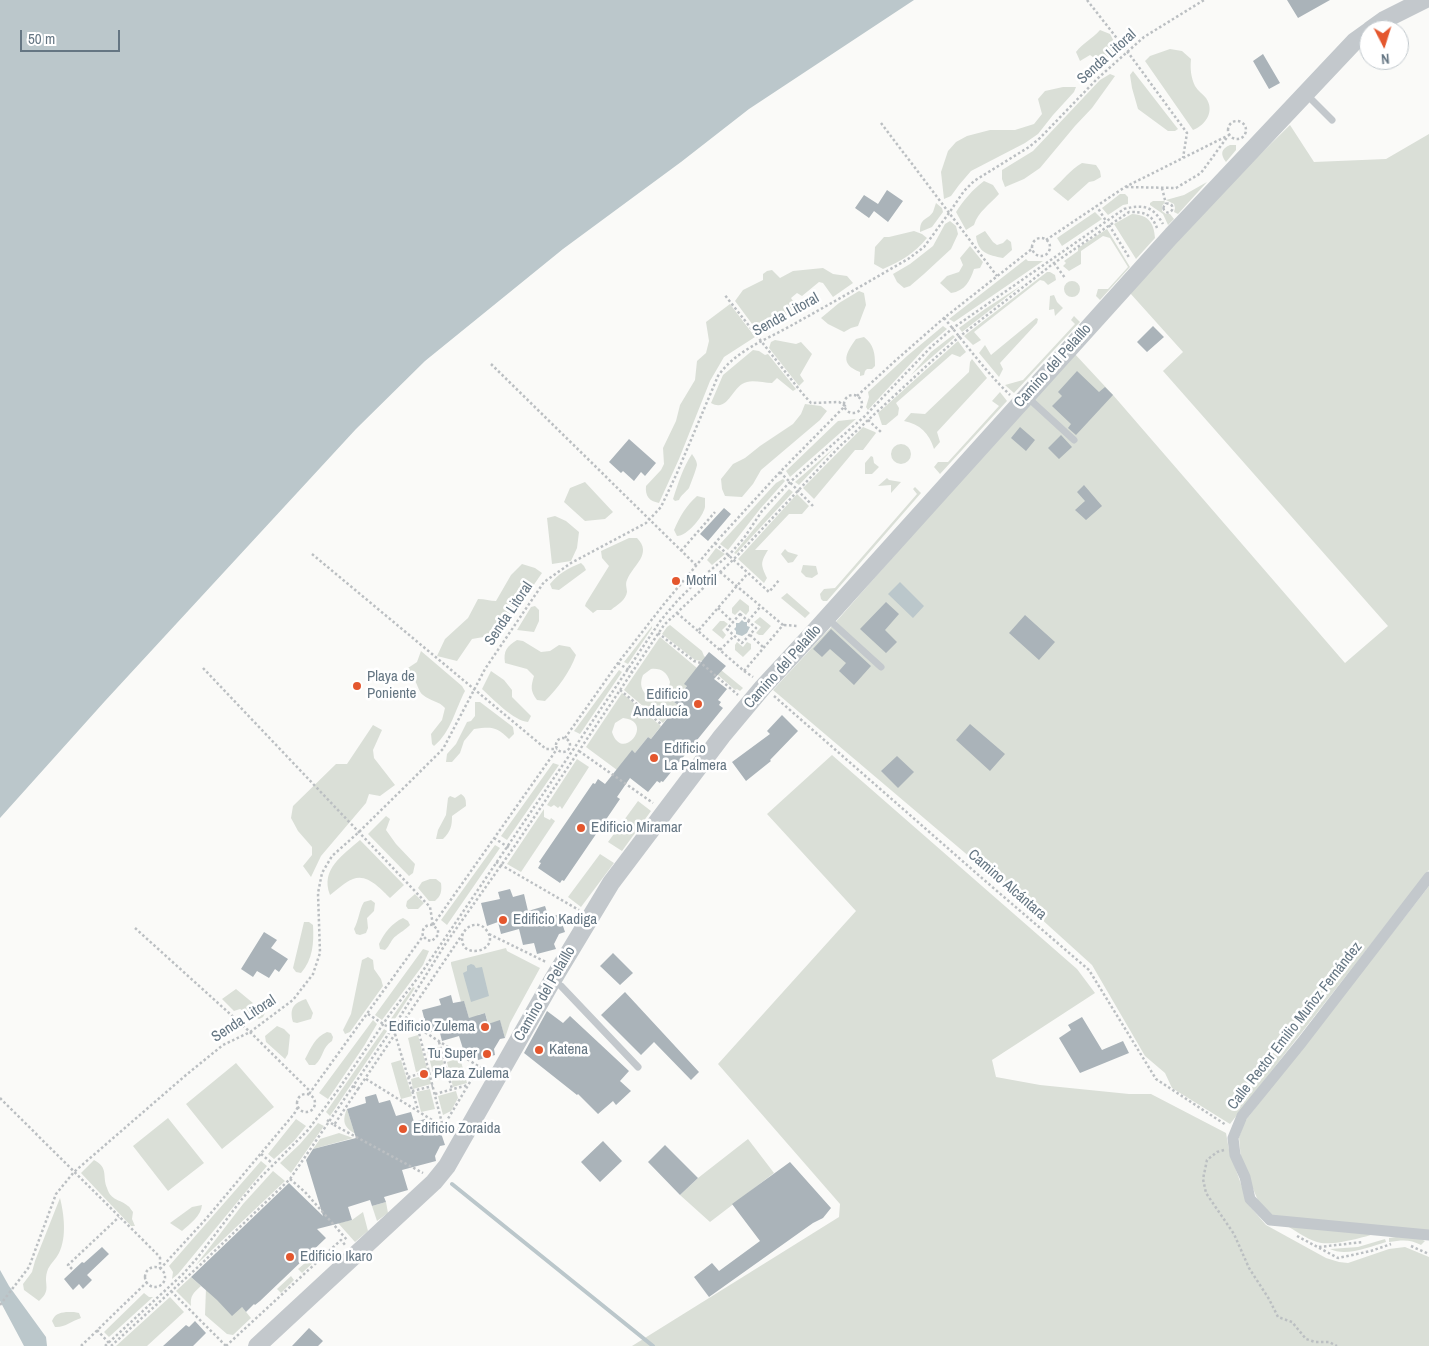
<!DOCTYPE html>
<html>
<head>
<meta charset="utf-8">
<style>
	body { margin:0 }
	#map { position:relative; width:1429px; height:1346px; overflow:hidden; background:#fafaf8; font-family:"Archivo Narrow",sans-serif }
	canvas { display:block }
	.north { position:absolute; left:1359px; top:20px; width:50px; height:50px; box-sizing:border-box; background:#fff; border:1px solid #c1c8cd; border-radius:50%; rotate:175deg; font-size:14px; font-weight:700; line-height:20px; text-align:center; color:#657683 }
	.north::after { content:''; display:block; margin:auto; width:18px; height:22px; background:#e4572e; clip-path:polygon(50% 0,100% 100%,50% 72%,0 100%) }
	.scale { position:absolute; left:20px; top:30px; width:100px; height:22px; box-sizing:border-box; border:2px solid #657683; border-top:0; padding-left:6px; font-size:15px; line-height:18px; white-space:nowrap; color:#657683; -webkit-text-stroke:4px #fff; paint-order:stroke }
</style>
</head>
<body>
<div id="map">
<canvas width="1429" height="1346"></canvas>
<div class="north">N</div>
<div class="scale">50 m</div>
</div>
<script>
const ctx = document.querySelector('canvas').getContext('2d');
ctx.lineJoin = 'round';
function fillPath(path, color) { ctx.fillStyle = color; ctx.fill(path, 'evenodd'); }
function stroke(path, color, width, dash) { ctx.strokeStyle = color; ctx.lineWidth = width; ctx.lineCap = dash ? 'butt' : 'round'; ctx.setLineDash(dash || []); ctx.stroke(path); }
function drawText(font, color, halo, rows, align = 'center') {
  ctx.font = font + ' "Archivo Narrow",sans-serif'; ctx.lineWidth = 5; ctx.setLineDash([]); ctx.textBaseline = 'middle'; ctx.strokeStyle = halo; ctx.fillStyle = color; for (const [text, x, y, turn = 0] of rows) {
    ctx.save(); ctx.translate(x, y); ctx.rotate((+turn || 0) * Math.PI / 180); ctx.textAlign = isNaN(turn) ? turn : align; if (halo) ctx.strokeText(text, 0, 0); ctx.fillText(text, 0, 0); ctx.restore();
  }
}
fillPath(new Path2D(`
	M1100,30L1110,34L1118,49L1109,58L1100,62L1090,55L1080,61L1076,52C1083,43 1092,39 1100,30Z
	M1170,49L1182,51L1191,59C1190,69 1191,77 1195,86C1198,91 1203,94 1206,98C1215,111 1206,125 1193,130L1145,61L1150,56Z
	M1133,71L1178,129L1175,131H1168L1138,109L1132,88L1130,75Z
	M1110,74L1115,76L1092,108L1075,126L1040,168L1024,179L1005,187L1002,179V170L1033,151L1100,80Z
	M1063,87H1076L1074,92L1053,115L1038,134L1025,143L971,171L959,185L951,196L944,199L941,172L948,151L956,142L967,136L990,130H1015L1034,124L1042,114L1038,99L1045,91Z
	M1290,125L1314,162L1386,159L1429,134V870L1230,1124L1172,1088L1165,1073L1145,1056L1092,965L1017,897L773,690L834,624L1073,352L1113,395L1345,663L1388,626L1163,371L1183,352L1130,293L1242,172Z
	M1230,145H1236V150L1226,162C1220,154 1221,149 1230,145Z
	M1082,163L1096,165L1100,171L1101,177L1094,181L1089,182L1068,201L1053,189C1063,180 1070,170 1082,163Z
	M984,181L993,185L999,194C990,204 978,212 974,225L966,230L956,212C964,200 972,190 984,181Z
	M1207,182L1178,214L1174,212L1175,208L1174,204L1166,200L1184,195Z
	M1120,194H1125L1128,197V204L1123,205L1108,215L1102,208Z
	M1153,201H1164L1165,202L1162,206V211L1166,214H1170L1174,219L1168,225L1163,214L1150,205V203Z
	M936,203L942,208L943,212L932,227L920,232C920,217 927,221 933,212C934,209 935,206 936,203Z
	M1095,212L1102,219L1062,246L1057,238Z
	M1132,214C1148,215 1154,222 1155,238L1136,259L1114,224Z
	M950,221L956,226L958,234L951,249L924,274L910,286L904,288L897,282L893,274L910,264L933,246L945,224Z
	M1107,229L1130,267L1100,300L1096,296L1098,289H1108L1128,267L1110,238L1103,236L1081,251V264L1069,271L1063,266L1066,263L1064,261L1078,251V248Z
	M914,231L922,234L927,238C915,253 901,261 883,269L874,264L875,247L884,237H889Z
	M985,231L993,242L997,245L1003,243L1007,239L1011,242L1012,250L1003,258C988,255 978,253 976,236Z
	M970,246L983,262L980,268L974,269C970,281 965,291 951,293L940,283L947,276L959,272L963,265L960,258Z
	M1026,259L1028,261H1043L954,322L949,319Z
	M823,268L833,274L847,276L853,283L833,297L823,283L819,282L802,296L797,293L791,298L797,307L786,315L761,336L735,301L743,290L763,280V274L767,271L772,270L780,278L793,271Z
	M1047,272H1050L1055,275L1056,280L1048,285L1044,281L1040,280L974,332L981,340L973,345L964,336Z
	M1064 289a8 8 0 1 1 16 0a8 8 0 1 1-16 0Z
	M1022,285L962,332L959,328L985,309Z
	M859,291L864,293L866,305L858,326L851,328L844,332L828,324L821,318L839,303Z
	M1054,295L1057,302L1063,308L1055,316L1054,309L1049,310L1050,296Z
	M730,304L755,337L724,357L710,381L679,459L659,503C649,501 645,496 646,486L661,470L664,464L663,448L676,421L680,405L695,380L697,361L706,353L709,341L706,322Z
	M1074,316L1080,322L1014,393L1005,385L1023,380L1075,324L1071,320Z
	M1036,318L1038,319L1037,323L1000,363L1003,369L999,377L979,353L985,345L991,355Z
	M943,326L947,329L925,348L868,410L866,407L869,397L868,392L907,356Z
	M953,335L955,337L911,375L931,352Z
	M864,337C874,345 875,353 875,366L872,369H867L865,371L864,375L860,376V372C839,364 846,353 856,339Z
	M775,340L796,344L801,342L812,354L800,375L804,381L799,386L769,348L771,342Z
	M958,341L966,352L960,357L952,354L896,403L899,408L898,415L886,425H882L878,413Z
	M753,350L759,351L765,355L768,354L796,389L793,391L777,378L772,383C764,383 754,380 747,382C732,385 729,413 711,403L723,375Z
	M972,359L987,378L937,432L940,442L934,449C929,433 920,424 904,421L911,413L925,414L969,372L970,362Z
	M1000,392L1007,401L940,474L934,467L938,462H948L999,406L992,401Z
	M805,404L821,406L827,411L820,420L761,470L753,484L742,497L725,496L722,489L721,479L733,464L745,458L760,446L793,424L801,414Z
	M856,419L790,477L786,471L838,421Z
	M863,427L875,432L876,433L863,450H855L814,499L803,488Z
	M891 454a10 10 0 1 1 20 0a10 10 0 1 1-20 0Z
	M834,448L799,485L795,482Z
	M692,454C694,457 697,461 697,465C696,470 691,483 689,488C686,492 681,495 679,500L675,501L673,499C678,484 683,467 692,454Z
	M871,456L873,457L874,463L879,467L872,474H865V463Z
	M887,478L889,480L901,482L891,493V485L878,486Z
	M783,479L785,481L760,509L728,550L720,544L776,483Z
	M585,482L613,512L605,519L585,521L564,502L570,488Z
	M915,487L921,493L827,601H823L821,599L820,594L824,589L835,588L917,494L913,489Z
	M789,489L793,492L736,554L734,553L758,524Z
	M797,494L809,506L802,514H789L755,550H768C760,563 761,565 767,578L764,583L738,559Z
	M697,496L705,498C705,500 705,505 705,507C703,517 687,536 677,536L674,530C680,516 686,506 697,496Z
	M555,516L566,521L579,532L577,548L571,561L552,564L547,518Z
	M629,538H637C653,554 633,565 627,580C625,584 627,588 627,592C626,600 617,605 611,610H597L593,613L585,606L586,603L609,566L602,558L601,551Z
	M716,548L725,554L712,565L707,560Z
	M785,549L788,552L798,555L793,562L788,563L781,554Z
	M581,563L584,566L586,570L559,590L552,589L550,584C558,574 568,568 581,563Z
	M522,564L535,568L542,573L508,622L495,635L472,639L457,661L437,656L445,639L468,618L478,599C485,599 490,601 496,601L511,575Z
	M803,565L816,566L818,574L812,578L806,577L801,572Z
	M787,593L810,613L805,618L781,598Z
	M740,599L749,606V611L746,615L740,610L735,615L732,613V608Z
	M535,606L539,610V621L534,632L517,630L531,607Z
	M760,617L771,626L763,635H759L756,633L761,627L754,622Z
	M720,621H724L728,624L722,630L726,635L723,639L712,630Z
	M670,625L702,651L704,656L743,688L740,691L737,689L735,690L702,661L695,660L662,634L667,627Z
	M652,626V628L628,664L624,662Z
	M660,637L697,668L687,686L674,702L678,705L663,723L624,690ZM651,669C661,668 667,672 670,682C667,707 633,699 643,675Z
	M517,640L523,641L541,652L550,651L559,645L570,647L576,655C570,672 558,688 545,701L537,700C530,691 531,686 534,676L527,669L505,663C503,651 507,646 517,640Z
	M737,642L743,647L747,642L751,644V649L743,657L735,650V645Z
	M421,651L462,686L465,691C455,710 451,732 434,746L432,744L431,734L442,720L445,708C439,701 430,701 423,695C419,693 417,682 413,678L408,679L405,676V670L417,662Z
	M619,670L622,672L580,734L574,731Z
	M491,671L504,680L512,690V697L531,716L528,722C514,721 493,699 482,689Z
	M622,693L661,726L651,739L648,737L635,753L632,751L617,770L586,747ZM623,718C656,721 622,764 612,732L615,723Z
	M475,702H480L513,727L514,734L509,739C496,726 491,727 474,729L464,741L460,753L452,762H446L447,754L456,744L467,722L471,721L475,716Z
	M373,725L382,730L373,750L374,758L395,785L380,796L369,794L366,803L321,856L311,877L303,866L312,855V847L298,831L291,818L293,806L336,764H347Z
	M832,755L1077,969L1095,993L992,1060L996,1077L1040,1085L1129,1094H1151L1226,1133L1229,1150L1248,1204L1266,1225L1326,1258L1339,1262L1348,1263L1389,1249L1405,1247L1429,1257V1346H632L839,1217L840,1204L718,1064L856,911L767,814Z
	M577,759L589,767L562,809L560,806L558,808L554,805L551,807L547,805Z
	M553,763L559,765L507,840L501,836Z
	M461,794C466,797 466,801 466,806L452,816C452,826 451,831 443,839H436L438,830L446,815L448,798L450,796L455,798Z
	M638,801L651,811L622,851L608,842Z
	M544,809V817L550,820L551,818L555,821L521,872L507,864Z
	M386,816L390,819L386,830L396,844L415,864L413,873L409,876L368,834Z
	M360,840L404,885L390,898C381,889 367,873 353,879C345,882 337,890 330,895C320,869 343,855 360,840Z
	M495,845L500,848L447,925L441,920Z
	M600,854L614,863L581,907L568,897Z
	M430,879H436L441,883C442,891 441,896 435,901H429L418,888L422,882Z
	M1429,886V1233L1275,1218L1259,1203L1241,1160L1239,1137L1245,1121Z
	M415,894L424,903L418,909H408L406,906L407,901Z
	M371,900L375,903L374,911L367,918L368,928L366,933L360,935L356,934L354,929C359,920 359,910 364,902Z
	M403,918L408,921L410,925C405,930 401,932 396,936C391,939 390,946 385,950L380,949L379,944C384,933 392,923 403,918Z
	M304,922H309L313,925C314,943 313,959 301,973L296,972L293,968Z
	M506,948L507,951L540,968L510,1023L505,1038L500,1021L492,1023V1025L489,1026L485,1013L478,1015V1017L469,1018L464,1002H461L451,964V962Z
	M423,949L429,951L423,965L382,1020L375,1015Z
	M368,957L373,960L374,969L381,979L383,986L350,1032L345,1034L343,1030L351,1014L362,960Z
	M413,987L415,988L391,1025L388,1023Z
	M236,989L265,1013L263,1017L259,1019L240,1009L234,1011L222,999Z
	M306,999L313,1013L311,1019L297,1023L293,1022C289,1008 294,1003 306,999Z
	M373,1020L377,1024L364,1046L328,1099L319,1093Z
	M277,1026L284,1029L290,1035L288,1054L285,1059L266,1042L265,1036Z
	M384,1029L387,1031L330,1116L326,1112Z
	M327,1032L331,1033L333,1037L332,1041C322,1047 324,1057 315,1065H309L305,1059C311,1048 315,1037 327,1032Z
	M418,1035L427,1069L416,1072L408,1038Z
	M439,1047L444,1066L432,1069L427,1050Z
	M460,1058L467,1083L453,1087L447,1062Z
	M401,1060L412,1096L401,1099L391,1063Z
	M236,1063L274,1107L222,1149L186,1104Z
	M429,1074L431,1084L413,1089L411,1079Z
	M430,1089L435,1109L421,1112L416,1092Z
	M456,1091L458,1098L451,1111L443,1115L438,1096Z
	M347,1109L354,1131L368,1140C353,1132 338,1129 347,1109Z
	M168,1118L204,1163L168,1191L133,1146Z
	M296,1119L306,1126L294,1141L274,1159L268,1154Z
	M318,1123L324,1126L291,1173L280,1163L300,1144Z
	M339,1133L353,1138L313,1149L320,1139Z
	M748,1139L774,1173L710,1222L680,1195L698,1178Z
	M94,1160C109,1168 102,1176 107,1188C111,1201 120,1199 128,1206C130,1207 131,1210 133,1212L132,1219L135,1226H131L81,1173Z
	M261,1161L267,1166L178,1274L172,1279L173,1272L169,1266Z
	M273,1171L285,1181L196,1265L243,1204Z
	M60,1198C64,1214 67,1237 59,1253C56,1259 51,1263 48,1269C42,1284 53,1289 39,1301L24,1290L23,1284L32,1272L35,1261Z
	M386,1202L388,1213L377,1221L372,1206Z
	M202,1205C201,1216 190,1224 182,1231L170,1223L192,1207Z
	M363,1212L368,1231L355,1242L338,1223L352,1220Z
	M1285,1225L1380,1232C1366,1237 1330,1247 1317,1242C1306,1239 1295,1230 1285,1225Z
	M1403,1236L1417,1237L1425,1241L1421,1245C1410,1239 1402,1240 1389,1242V1238Z
	M1385,1239L1386,1242C1370,1247 1345,1257 1330,1249L1358,1247Z
	M313,1256L316,1260L302,1273L298,1269Z
	M291,1276L294,1280L281,1293L277,1289Z
	M191,1277L201,1286C193,1293 190,1296 191,1306L176,1291Z
	M206,1288L242,1307L251,1318L233,1335L227,1334L205,1315Z
	M144,1293L149,1297H153L109,1337L104,1332Z
	M170,1297L184,1312L147,1346H116Z
	M66,1312H74L79,1313L81,1318C72,1321 64,1328 55,1327L52,1321C55,1314 59,1313 66,1312Z`), '#dadfd7');
fillPath(new Path2D(`
	M0,0H914L749,109L681,162L563,249L425,361L356,429L105,701L0,818Z
	M900,582L924,606L913,618L888,594Z
	M742,620L744,622H747V626L750,627L747,633L742,636L736,634V631L734,629L736,627V623H739Z
	M471,964L474,965L476,968L482,967L489,996L471,1002L463,973L467,971V966Z
	M0,1270L9,1286L46,1337L47,1346H24L0,1301Z`), '#bbc7cb');
stroke(new Path2D(`
	M452,1184L653,1346`), '#bbc7cb', 4);
fillPath(new Path2D(`
	M1287,0H1330L1298,18Z
	M1263,54L1280,83L1269,89L1253,61Z
	M887,190L903,201L888,222L874,211L869,218L855,208L864,195L878,204Z
	M1153,326L1164,337L1147,352L1137,342Z
	M1077,371L1099,392L1105,387L1113,395L1076,435L1068,428L1071,424L1052,406L1062,396L1058,392Z
	M1020,427L1035,440L1026,451L1011,438Z
	M1061,435L1072,447L1059,459L1048,448Z
	M629,439L656,463L645,476L641,472L634,481L623,471L621,473L609,462Z
	M1084,485L1102,506L1086,520L1075,510L1085,501L1077,492Z
	M724,508L731,514L708,541L700,534Z
	M886,602L899,614L885,630L897,642L886,653L860,629Z
	M1025,615L1055,642L1039,660L1009,633Z
	M831,629L871,666L854,685L839,671L846,663L830,649L822,657L813,649Z
	M709,652L726,666L714,679L727,689L718,700L721,702L719,705L723,708L663,782L661,781L660,783L657,781L648,792L630,778L617,797L620,799L564,881L562,880L560,883L538,868L541,863L539,862L593,783L595,784L598,779L605,784L632,750L635,753L648,737L651,739L678,705L674,702L687,686L684,684Z
	M782,715L798,731L770,760L771,761L746,781L732,762L770,734L767,731Z
	M970,724L1005,754L990,771L956,740Z
	M897,756L914,772L898,788L881,771Z
	M510,889L513,897L524,894L528,911L545,906L549,918L559,914L565,932L559,934L554,944L556,949L537,954L534,943L523,945L519,929L501,934L498,922L487,926L481,903L500,899L498,892Z
	M264,932L277,940L271,948L288,959L279,972L275,969L269,978L257,971L253,977L241,969Z
	M613,953L633,973L620,985L600,966Z
	M625,992L699,1072L691,1080L654,1042L641,1055L601,1015Z
	M451,995L453,1003L464,1001L469,1018L485,1013L488,1024L500,1020L505,1038L500,1039L494,1049L495,1055L478,1060L474,1048L464,1052L459,1036L442,1041L439,1029L428,1033L422,1010L441,1005L439,999Z
	M547,1011L563,1023L570,1016L629,1071L620,1081L631,1091L616,1105L613,1101L598,1114L578,1094L577,1095L524,1053Z
	M1082,1017L1102,1050L1123,1041L1129,1053L1080,1073L1059,1038L1071,1030L1068,1025Z
	M376,1094L379,1103L390,1100L396,1116L411,1112L414,1122L425,1119L428,1130L439,1127L445,1145L440,1146L435,1156L436,1161L402,1170L408,1190L384,1197L386,1202L372,1206L370,1200L348,1207L352,1220L317,1229L326,1238L260,1301L255,1305L254,1304L246,1312L242,1307L232,1316L217,1300L191,1277L289,1183L323,1216L306,1160L313,1149L356,1138L347,1109L366,1103L365,1097Z
	M603,1141L622,1161L600,1182L581,1162Z
	M665,1145L698,1178L680,1195L648,1162Z
	M790,1162L831,1208L823,1218L813,1223L709,1297L694,1277L712,1263L719,1271L760,1241L732,1204Z
	M102,1247L109,1254L87,1275L92,1280L83,1289L79,1284L73,1290L64,1279L82,1262L84,1263Z
	M195,1321L206,1333L193,1346H163L186,1325L189,1327Z
	M309,1328L323,1341L318,1346H292Z`), '#aab3b9');
stroke(new Path2D(`
	M1087,0L1130,55L1187,133L1183,158
	M1228 130a9 9 0 1 1 18 0a9 9 0 1 1-18 0Z
	M881,123L997,276
	M1126,187L1176,188L1201,173L1228,136
	M1162,188L1166,204
	M1163.5 208a4.5 4.5 0 1 1 9 0a4.5 4.5 0 1 1-9 0Z
	M1096,205L1106,221
	M1109,225L1130,259
	M1032 247a9 9 0 1 1 18 0a9 9 0 1 1-18 0Z
	M1046,240L1125,187L1229,135
	M1054,263L1065,278
	M944,318C966,344 985,371 1010,395
	M491,364L696,565
	M844 404a9 9 0 1 1 18 0a9 9 0 1 1-18 0Z
	M857,396L895,361L944,318L1033,248
	M868,420L882,433
	M780,472L813,506
	M715,543L769,592L780,579
	M681,551L715,512
	M312,554L546,749H557
	M720,572L783,625L744,671L698,631L748,573
	M718,608L733,622
	M677,613L698,631
	M740,614L756,628L742,643L727,629Z
	M748,621L761,606
	M784,625L798,626
	M658,633L694,661L701,663L738,695
	M750,635L763,647
	M720,650L734,636
	M618,663L632,672
	M203,668L430,907L433,925
	M744,671L753,677
	M620,690L661,724
	M774,696L983,879L1089,970L1156,1079L1226,1125
	M556 745a7 7 0 1 1 14 0a7 7 0 1 1-14 0Z
	M565,738L618,663L664,604L715,543L780,472L845,406L839,402L811,403L802,393L724,294
	M579,751L653,803
	M494,838L511,849
	M496,862L579,910
	M433,925L557,749
	M135,928L250,1032L311,1092
	M489,934L546,962
	M368,1014L391,1029
	M404,1019L486,1071
	M418,1029L443,1127
	M395,1034L418,1110
	M439,1042L452,1089
	M408,1077L446,1067
	M366,1079L445,1128L449,1132
	M358,1089L466,929C473,923 482,923 487,931C502,952 455,962 463,933
	M412,1091L433,1086
	M297 1103a9 9 0 1 1 18 0a9 9 0 1 1-18 0Z
	M309,1094L423,936C421,929 426,924 433,925L438,930V935L432,941L427,940L423,936
	M435,1094L468,1085
	M327,1120L334,1125L358,1089L353,1086
	M334,1125L423,1173
	M443,1127L479,1067
	M1224,1150L1217,1152L1207,1160L1203,1179L1206,1193L1234,1234L1249,1268L1269,1299L1278,1317L1292,1322L1306,1339L1315,1342H1329L1337,1346
	M261,1154L272,1163
	M290,1179L305,1192L348,1241
	M1297,1236L1338,1258L1371,1251L1391,1244
	M1411,1246L1429,1254
	M1319,1247L1363,1242
	M160,1257V1268
	M145 1277a10 10 0 1 1 20 0a10 10 0 1 1-20 0Z
	M72,1269L68,1265L119,1217
	M160,1269L205,1220L294,1114L298,1107
	M171,1291L226,1346
	M0,1305L29,1267L56,1194L74,1172L186,1075L223,1045L250,1032L293,1000L313,974L320,953L318,893L322,873L332,856L359,832L443,749L485,669L544,582L571,563L646,523L661,507L677,473L718,376C736,350 766,340 794,324C832,303 870,281 908,259L924,247L949,213L964,191L974,181L1029,147L1040,138L1097,79L1144,37L1204,0
	M97,1330L109,1343
	M81,1346L147,1282
	M105,1346L183,1274L198,1257L242,1199L259,1179L308,1130L338,1090L390,1014L420,975L628,669L661,620L678,600L695,583L729,555L744,538L762,511L790,482L865,416L931,347L953,328L1124,209C1143,204 1153,206 1163,224
	M111,1346L199,1266L290,1179L398,1020L446,943L512,850L664,625L734,559L839,447L934,359L959,337L1054,263L1129,212C1144,212 1151,213 1157,228
	M226,1346L341,1240L345,1245`), '#bbbfc2', 2.5, [2.5, 2.5]);
stroke(new Path2D(`
	M1306,94L1332,120
	M1026,396L1074,440
	M827,618L881,667
	M552,981L561,986L638,1067`), '#c3c8cc', 7);
stroke(new Path2D(`
	M1429,877L1302,1042L1242,1116L1233,1138L1235,1155L1245,1177L1250,1199L1270,1220L1429,1235`), '#c3c8cc', 11);
stroke(new Path2D(`
	M1370,30L1384,20L1424,0
	M257,1346L434,1182L447,1166L552,981L611,883L722,736L763,687L813,633L1172,235L1355,41L1369,31`), '#c3c8cc', 18);
stroke(new Path2D(`
	M0,1098L160,1257`), '#bbbfc2', 2.5, [2.5, 2.5]);
for (const [x, y, r, color] of [
	[676,581,5,"#e4572e"],
	[357,686,5,"#e4572e"],
	[698,704,5,"#e4572e"],
	[654,758,5,"#e4572e"],
	[581,828,5,"#e4572e"],
	[503,920,5,"#e4572e"],
	[485,1027,5,"#e4572e"],
	[539,1050,5,"#e4572e"],
	[487,1054,5,"#e4572e"],
	[424,1074,5,"#e4572e"],
	[403,1129,5,"#e4572e"],
	[290,1257,5,"#e4572e"]
]) { const dot = new Path2D(); dot.arc(x, y, r, 0, 2 * Math.PI); ctx.fillStyle = color; ctx.fill(dot); stroke(dot, '#fff', 2); }
drawText('15px', '#657683', '#fff', [
	["Senda Litoral",1107,57,-42],
	["Senda Litoral",786,315,-29],
	["Camino del Pelaíllo",1053,366,-48],
	["Senda Litoral",509,614,-56],
	["Camino del Pelaíllo",783,667,-48],
	["Camino Alcántara",1007,885,41],
	["Camino del Pelaíllo",545,994,-60],
	["Senda Litoral",244,1019,-33],
	["Calle Rector Emilio Muñoz Fernández",1295,1026,-52]
]);
drawText('15px', '#657683', '#fff', [
	["Motril",686,581],
	["Playa de",367,677],
	["Poniente",367,694],
	["Edificio",688,695,"right"],
	["Andalucía",688,712,"right"],
	["Edificio",664,749],
	["La Palmera",664,766],
	["Edificio Miramar",591,828],
	["Edificio Kadiga",513,920],
	["Edificio Zulema",475,1027,"right"],
	["Katena",549,1050],
	["Tu Super",477,1054,"right"],
	["Plaza Zulema",434,1074],
	["Edificio Zoraida",413,1129],
	["Edificio Ikaro",300,1257]
], 'left');
</script>
</body>
</html>
